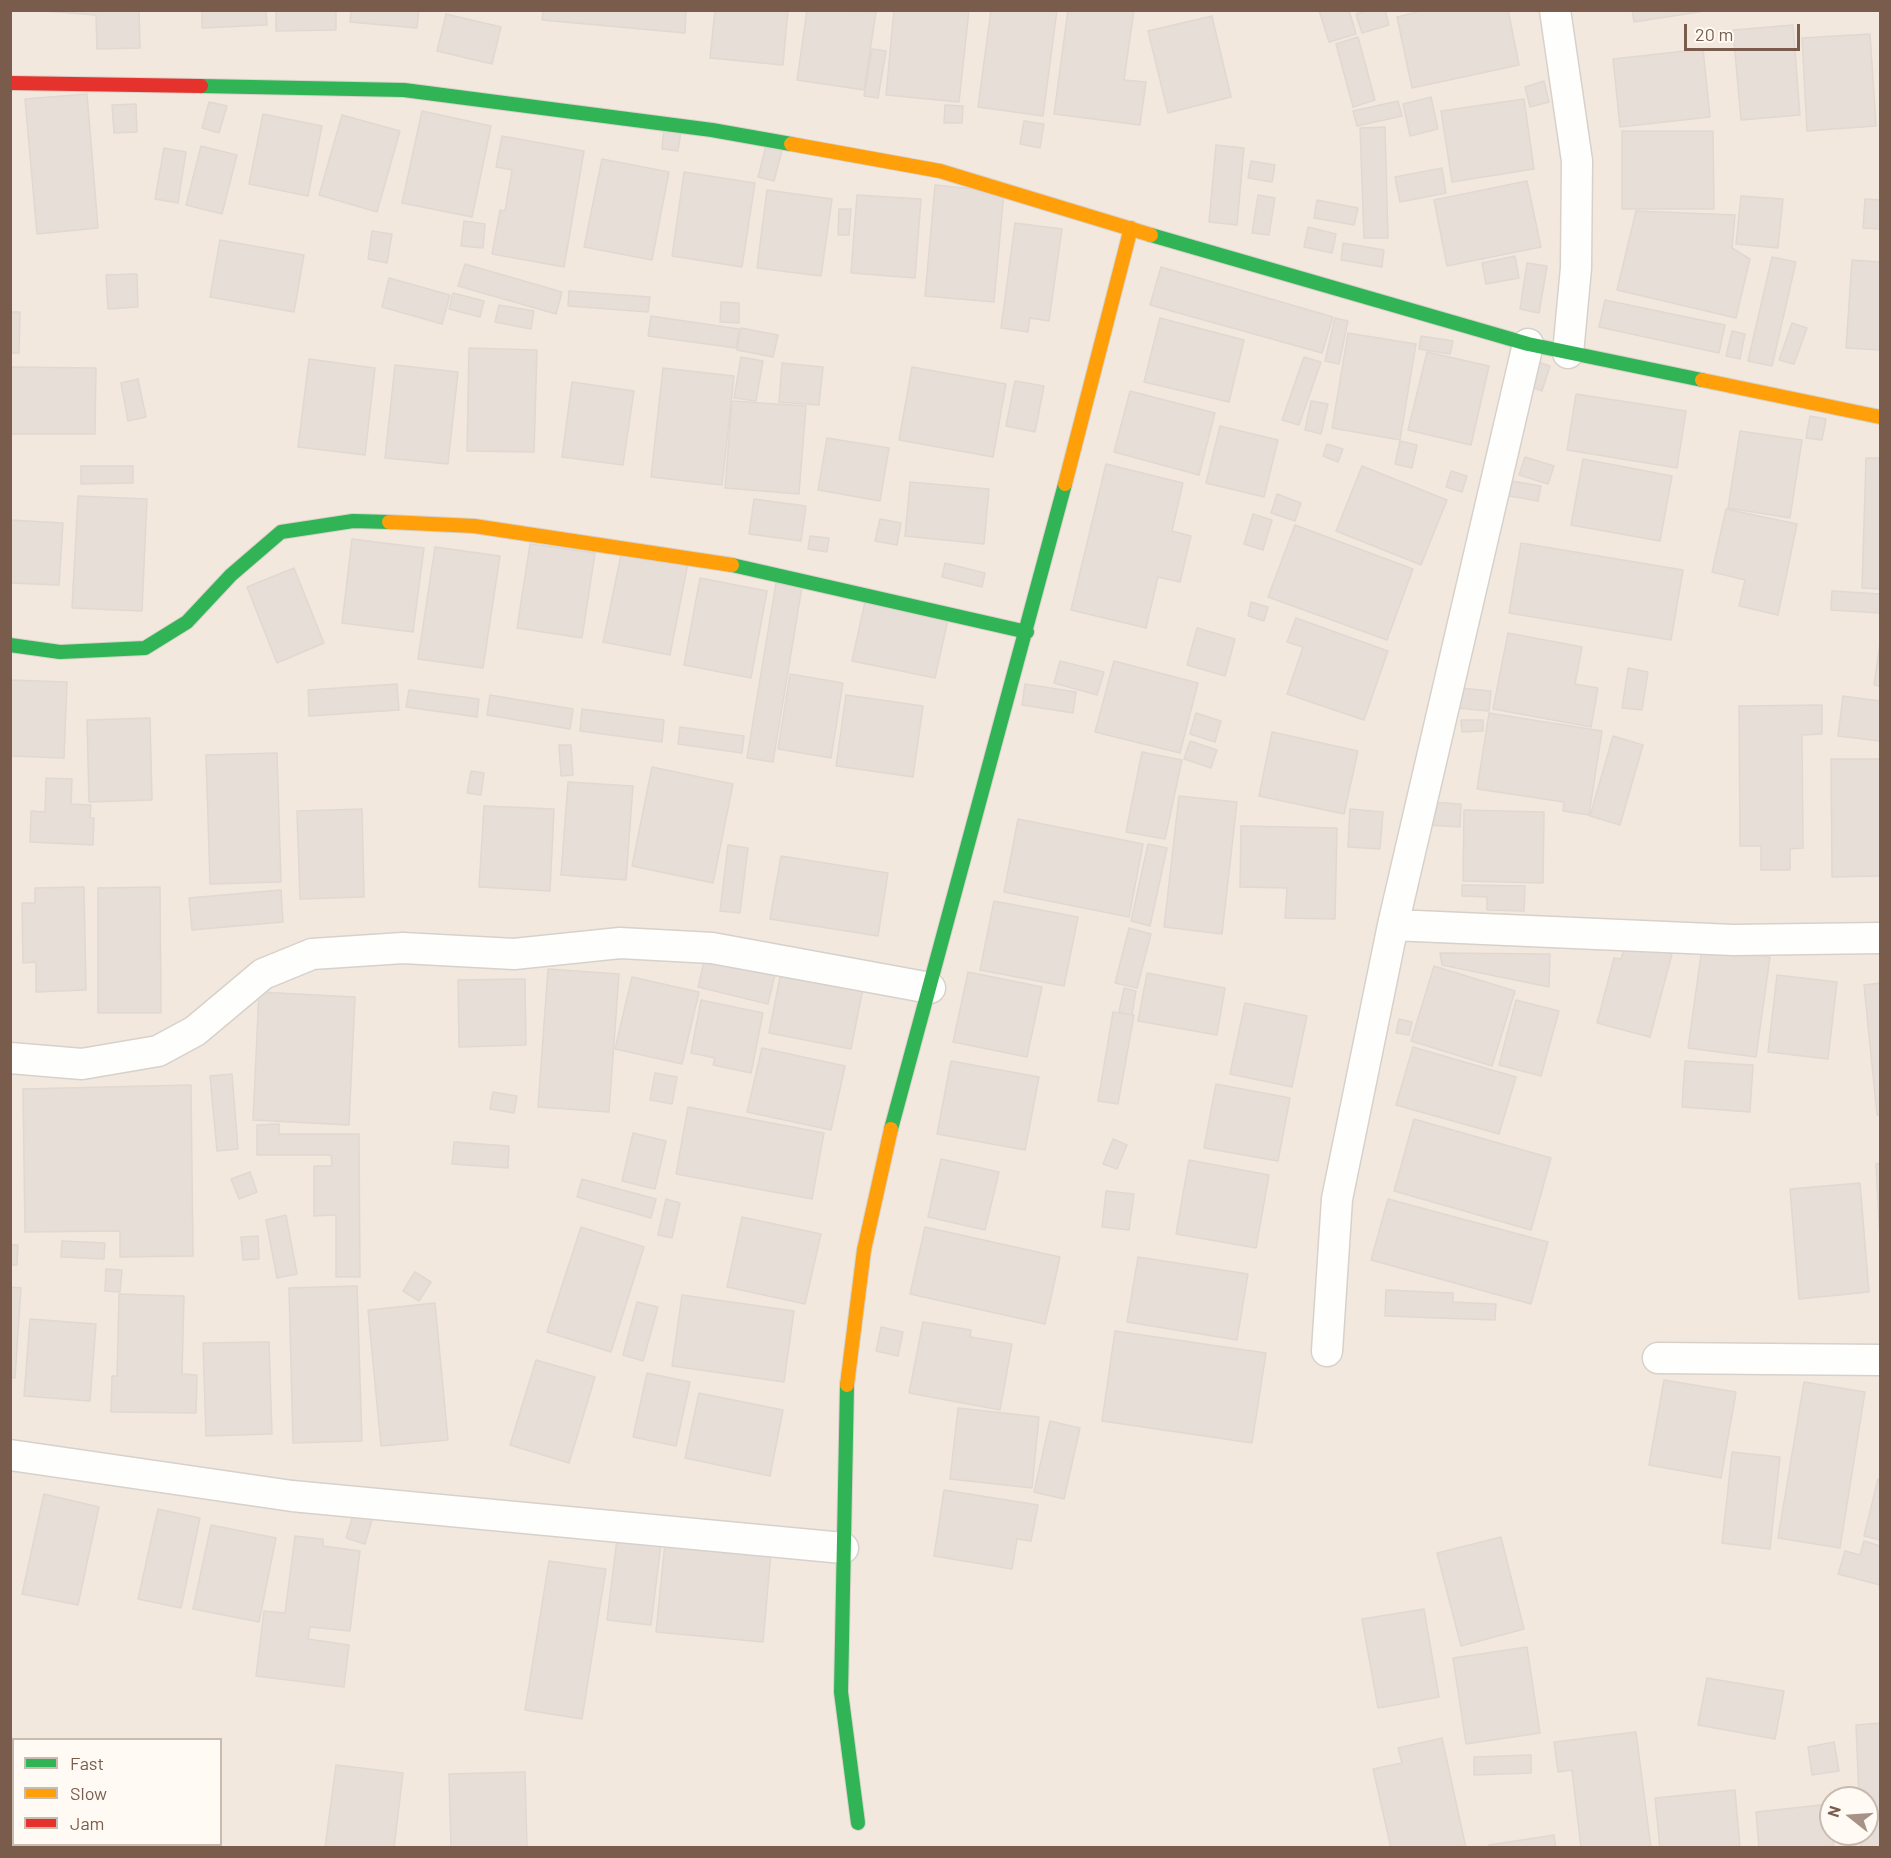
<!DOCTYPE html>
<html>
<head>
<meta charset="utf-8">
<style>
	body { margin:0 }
	#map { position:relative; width:1891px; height:1858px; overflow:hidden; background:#f9f5f0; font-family:Barlow,sans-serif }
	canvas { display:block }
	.frame { position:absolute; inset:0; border:12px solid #7a5c4d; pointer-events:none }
	.legend { position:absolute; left:12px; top:1738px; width:210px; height:108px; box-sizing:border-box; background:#fffaf3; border:2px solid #cabbb1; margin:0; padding:8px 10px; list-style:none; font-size:18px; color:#7a5c4d }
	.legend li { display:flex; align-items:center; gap:12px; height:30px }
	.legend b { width:30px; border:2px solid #cabbb1 }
	.north { position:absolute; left:1819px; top:1786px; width:60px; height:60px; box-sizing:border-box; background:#fffaf3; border:2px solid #cabbb1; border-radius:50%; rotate:287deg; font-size:16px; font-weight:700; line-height:24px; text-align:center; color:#7a5c4d }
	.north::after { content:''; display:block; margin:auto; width:21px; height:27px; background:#a69286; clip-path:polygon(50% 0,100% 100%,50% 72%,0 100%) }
	.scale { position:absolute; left:1684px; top:24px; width:116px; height:27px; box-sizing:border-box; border:3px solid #7a5c4d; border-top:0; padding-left:8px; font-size:18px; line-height:21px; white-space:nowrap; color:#7a5c4d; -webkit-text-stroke:4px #fffaf3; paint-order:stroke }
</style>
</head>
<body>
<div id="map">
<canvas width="1891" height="1858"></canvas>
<div class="frame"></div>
<ul class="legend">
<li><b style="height:8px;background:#30b455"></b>Fast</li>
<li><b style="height:8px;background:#ff9f0a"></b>Slow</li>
<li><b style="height:8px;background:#e5322d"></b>Jam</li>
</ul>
<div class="north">N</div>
<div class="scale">20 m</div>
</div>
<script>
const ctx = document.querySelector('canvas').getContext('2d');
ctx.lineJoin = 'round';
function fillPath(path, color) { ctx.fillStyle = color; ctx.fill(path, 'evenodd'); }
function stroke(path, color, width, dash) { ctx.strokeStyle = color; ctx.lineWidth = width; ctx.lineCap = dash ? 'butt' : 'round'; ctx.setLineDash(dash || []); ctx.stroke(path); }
fillPath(new Path2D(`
	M11,11H1880V1847L11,1848ZM14,1740H220V1844H14ZM1831,1798H1867V1834H1831Z`), '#f2e8de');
const building = new Path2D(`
	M30,10H139L140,48L97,49L96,15Z
	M202,10H266L267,25L202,28Z
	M276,10H336V30L276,31Z
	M351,10H419L417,28L350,22Z
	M543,10H686L685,33L542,20Z
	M715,10H788L783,65L710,58Z
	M807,10L876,12L864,90L797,80Z
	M894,10H969L959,102L886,95Z
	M991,10H1057L1043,116L978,107Z
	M1068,10H1134L1124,80L1146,82L1140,125L1054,114Z
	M1319,10H1349L1356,34L1329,42Z
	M1370,10H1385L1389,25L1362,33L1356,14Z
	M1425,10H1508L1519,65L1412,88L1397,17Z
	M1632,10H1704L1705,11L1634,22Z
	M446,14L501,27L492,64L437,51Z
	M1212,16L1231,97L1168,113L1148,31Z
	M1793,25L1800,115L1741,120L1733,30Z
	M1870,34L1876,126L1807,131L1802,38Z
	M1358,37L1375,100L1353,107L1336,44Z
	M872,49L886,51L878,98L864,96Z
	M1703,49L1710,117L1620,127L1613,59Z
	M1544,81L1549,102L1530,107L1525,87Z
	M87,94L98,228L37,234L25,99Z
	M1431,97L1438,129L1410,136L1403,104Z
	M1524,99L1534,169L1452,182L1441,111Z
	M1398,101L1402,116L1357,126L1353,111Z
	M209,102L227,106L219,133L202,128Z
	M136,104L137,132L114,133L112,105Z
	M945,105L963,106L962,123H944Z
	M422,111L491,126L472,217L402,203Z
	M263,114L322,126L308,196L249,184Z
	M342,115L400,131L377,212L319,195Z
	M1024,121L1044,124L1040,148L1020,144Z
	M1385,127L1388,238H1364L1360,128Z
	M664,128L681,131L678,151L662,149Z
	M1622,131H1713L1714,209H1622Z
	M502,136L584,151L564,267L492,254L500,210L505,211L512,170L496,167Z
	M1216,145L1244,148L1237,225L1209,222Z
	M201,146L237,155L222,214L186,205Z
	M766,146L782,150L774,181L758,177Z
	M164,148L186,152L178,203L155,199Z
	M602,159L669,172L652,260L584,247Z
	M1251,161L1275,165L1272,182L1248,178Z
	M1442,168L1446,193L1400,202L1395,177Z
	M684,172L755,183L742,267L672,256Z
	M1527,181L1541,247L1447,266L1434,200Z
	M935,185L1004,192L994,302L925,296Z
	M767,190L832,199L821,276L757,268Z
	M857,195L921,199L915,278L851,273Z
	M1258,195L1275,198L1269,235L1252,233Z
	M1741,196L1783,199L1778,248L1736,244Z
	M1865,199L1880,200V229L1863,228Z
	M1317,200L1358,208L1354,225L1314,218Z
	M839,209H851L849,235H838Z
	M1636,211L1735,215L1732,248L1750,259L1736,318L1617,290Z
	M464,221L485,224L483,248L461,246Z
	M1015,223L1062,229L1049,321L1030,318L1028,332L1001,328Z
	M1308,227L1336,234L1332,253L1304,247Z
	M372,231L392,234L387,263L368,259Z
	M220,240L304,255L294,312L210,297Z
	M1343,243L1384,250L1382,267L1341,260Z
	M1515,256L1519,278L1486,284L1482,263Z
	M1772,257L1796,262L1772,366L1748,361Z
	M1852,260L1880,262V350L1846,348Z
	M1527,263L1547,266L1539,313L1520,309Z
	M465,264L562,292L556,314L458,286Z
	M1161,267L1333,317L1322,353L1150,305Z
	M137,274L138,307L108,309L106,275Z
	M389,278L450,295L442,324L382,307Z
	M569,291L650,297L648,312L568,306Z
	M453,293L484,301L480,317L449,309Z
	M1605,300L1725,325L1719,353L1599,327Z
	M721,302L739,303V323L720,322Z
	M499,305L534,311L531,329L495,322Z
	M10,312H20L19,353H10Z
	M651,316L739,329L736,348L648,336Z
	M1160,318L1244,340L1229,402L1144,382Z
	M1335,318L1348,321L1339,364L1325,361Z
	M1792,323L1807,328L1794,364L1779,360Z
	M741,328L778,335L773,357L737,350Z
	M1732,331L1745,334L1740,359L1726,356Z
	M1348,333L1416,344L1400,440L1332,428Z
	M1421,336L1453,341L1450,354L1419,349Z
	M469,348L537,350L534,452L467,451Z
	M1427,352L1489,366L1471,445L1408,430Z
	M741,357L763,361L756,401L734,398Z
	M1304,357L1321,362L1299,425L1282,420Z
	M309,359L375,368L365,455L298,447Z
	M1535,361L1550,366L1542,391L1527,385Z
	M782,363L823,367L819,405L779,402Z
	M395,365L458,372L448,464L385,458Z
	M10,367L96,368L95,434H10Z
	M912,367L1006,384L993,457L899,440Z
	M663,368L734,376L722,485L651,477Z
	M138,379L146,417L128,421L121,383Z
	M1015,381L1044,386L1035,432L1006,426Z
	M572,382L634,391L623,465L562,457Z
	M1130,391L1215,413L1199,475L1114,452Z
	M1576,394L1686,411L1677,468L1567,450Z
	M732,401L806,406L799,494L725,488Z
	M1311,401L1328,404L1321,434L1305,430Z
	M1810,416L1826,419L1822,440L1806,438Z
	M1220,426L1278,440L1264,497L1206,483Z
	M1740,431L1802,440L1790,518L1728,508Z
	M827,438L889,448L880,501L818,490Z
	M1400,441L1417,445L1412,468L1395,464Z
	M1327,444L1343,449L1338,462L1323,456Z
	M1525,457L1554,466L1548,484L1519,475Z
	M1866,458H1880V589L1862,588Z
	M1583,459L1672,476L1660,541L1571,525Z
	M1106,464L1183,483L1172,531L1191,536L1180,582L1158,577L1146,628L1071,610Z
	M81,466H133V483L81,484Z
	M1362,466L1447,500L1421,565L1336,531Z
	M1451,471L1467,476L1462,492L1446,487Z
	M1512,481L1541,486L1538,501L1509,496Z
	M910,482L989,489L984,544L905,536Z
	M1277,494L1301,503L1295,521L1271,513Z
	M78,496L147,499L142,611L72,608Z
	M754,499L806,506L801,541L749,534Z
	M1726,509L1797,524L1778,615L1739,606L1745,580L1712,572Z
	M1253,514L1272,520L1263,550L1244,544Z
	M880,519L901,523L897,545L875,541Z
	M10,520L63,523L59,585L10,583Z
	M1295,525L1413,569L1387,640L1268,597Z
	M810,536L829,538L827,552L808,549Z
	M352,539L424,548L413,632L342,623Z
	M1521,543L1683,570L1671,640L1509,613Z
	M530,544L595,553L582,638L517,628Z
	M435,547L500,556L483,668L418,659Z
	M622,550L688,563L670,655L603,642Z
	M945,563L985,573L982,587L942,577Z
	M294,568L324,643L277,663L247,587Z
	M700,578L767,591L751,678L684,665Z
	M776,583L802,587L773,762L747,758Z
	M1832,591L1880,594V613L1831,610Z
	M865,602L948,619L935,678L852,661Z
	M1251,602L1268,607L1264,621L1248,616Z
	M1296,618L1388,651L1364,720L1287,694L1303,647L1287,642Z
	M1197,628L1235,639L1225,676L1187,665Z
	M1508,633L1582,647L1575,684L1598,688L1591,727L1493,709Z
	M1880,643V686L1874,685Z
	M1060,661L1104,672L1097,695L1054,683Z
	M1114,661L1198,683L1180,753L1095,732Z
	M1628,668L1648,672L1642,710L1622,708Z
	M790,674L843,683L831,758L778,749Z
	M10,680L67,682L64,758L10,756Z
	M397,684L399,710L309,716L308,690Z
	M1025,684L1076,692L1073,713L1022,705Z
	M1459,688L1491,691L1489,711L1457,708Z
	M409,690L479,699L477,717L406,707Z
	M490,695L573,709L570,729L487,715Z
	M846,695L923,706L913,777L836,766Z
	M1843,696L1880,701V741L1838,736Z
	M1822,705V734L1802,735L1803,848L1790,849V870H1761V846H1740L1739,706Z
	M582,709L664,720L662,742L580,731Z
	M1196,713L1221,721L1215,742L1190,734Z
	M1489,713L1602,731L1589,815L1563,811L1564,802L1477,789Z
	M150,718L152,800L89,802L87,720Z
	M1461,720H1483V731L1462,732Z
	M680,727L744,736L742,753L678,744Z
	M1272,732L1358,751L1344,814L1259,796Z
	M1613,736L1643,745L1620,825L1590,816Z
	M1190,741L1217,750L1211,768L1184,759Z
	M559,745H571L573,775L561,776Z
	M1142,752L1182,760L1165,839L1126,832Z
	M277,753L281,882L210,884L206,755Z
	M1831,759H1880V876L1832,877Z
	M652,767L733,784L713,883L632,866Z
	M471,771L484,773L481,795L467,793Z
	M46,778L72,779L71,804L91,805L90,818H94L93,845L30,842L31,811L45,812Z
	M568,782L633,786L626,880L561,875Z
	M1179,796L1237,802L1222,934L1164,927Z
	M1430,802L1461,804L1460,827L1428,825Z
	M484,806L554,809L550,891L479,887Z
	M362,809L364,897L300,899L297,811Z
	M1350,809L1383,812L1380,849L1348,847Z
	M1464,810L1544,812L1543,883L1463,881Z
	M1018,819L1143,844L1129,917L1004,892Z
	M1241,826L1337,828L1335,919L1285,918L1287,888L1240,887Z
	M1148,844L1167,848L1150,926L1131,921Z
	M728,845L748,848L740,913L720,911Z
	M781,856L888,873L878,936L770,919Z
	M1462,885L1525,886L1524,911L1487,910V897L1462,896Z
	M84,887L86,990L36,992V962L23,963L22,903H35V888Z
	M160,887L161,1013H98V888Z
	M281,890L283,922L192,930L189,898Z
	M994,901L1078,917L1064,986L980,970Z
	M1129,928L1151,934L1137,988L1115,983Z
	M1626,942L1672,954L1650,1037L1597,1023L1614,958L1621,959Z
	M1702,948L1770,957L1756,1057L1688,1048Z
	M707,949L777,966L768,1004L698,987Z
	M1440,953L1550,954L1549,987L1442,965Z
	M1434,966L1515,991L1492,1066L1411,1041Z
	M782,967L864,983L851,1049L769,1033Z
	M548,969L619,974L609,1112L538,1107Z
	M968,972L1042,987L1027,1057L953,1042Z
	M1147,973L1225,988L1217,1035L1138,1021Z
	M1777,975L1837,982L1828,1059L1768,1052Z
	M632,977L699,992L682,1064L615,1049Z
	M525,979L526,1045L459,1047L458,980Z
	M1880,983V1115H1877L1864,985Z
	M1124,988L1136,991L1132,1015L1119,1012Z
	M259,992L355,997L349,1125L253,1120Z
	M701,1000L763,1013L751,1073L713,1065L715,1058L691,1053Z
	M1516,1000L1559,1011L1541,1076L1499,1065Z
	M1245,1003L1307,1016L1292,1087L1230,1074Z
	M1113,1012L1134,1015L1118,1104L1098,1101Z
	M1399,1019L1412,1022L1409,1035L1396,1033Z
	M1413,1047L1516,1077L1499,1134L1396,1105Z
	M762,1048L845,1066L831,1130L747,1112Z
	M951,1061L1039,1077L1025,1150L937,1134Z
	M1685,1061L1753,1065L1750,1112L1682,1107Z
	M655,1073L677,1077L672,1104L650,1100Z
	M232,1074L238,1149L217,1151L210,1076Z
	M1216,1084L1290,1098L1278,1161L1204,1148Z
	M191,1085L193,1256L120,1257V1231L25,1232L23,1089Z
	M493,1092L517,1096L514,1113L490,1109Z
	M688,1107L824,1133L812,1199L676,1174Z
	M1414,1119L1551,1158L1531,1230L1394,1191Z
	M279,1124V1134H359L360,1277H336V1215L314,1216V1166H332L331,1155H257V1125Z
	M633,1133L666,1141L655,1189L622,1181Z
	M1113,1139L1127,1145L1117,1169L1103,1164Z
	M454,1142L509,1146L508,1168L452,1164Z
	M941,1159L999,1172L985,1230L928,1217Z
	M1189,1160L1269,1175L1256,1248L1176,1234Z
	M1880,1163V1240L1876,1164Z
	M250,1172L257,1192L239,1199L231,1179Z
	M582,1179L656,1199L651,1218L577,1197Z
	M1860,1183L1869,1292L1799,1299L1790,1189Z
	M1106,1191L1134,1194L1129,1230L1102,1227Z
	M666,1199L680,1203L672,1238L658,1235Z
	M1388,1199L1548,1242L1531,1304L1371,1260Z
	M286,1215L297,1274L277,1278L266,1220Z
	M742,1217L821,1234L805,1304L727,1287Z
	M581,1227L644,1247L611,1352L547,1332Z
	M925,1227L1060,1257L1045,1324L910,1294Z
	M258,1236L259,1259L243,1260L241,1237Z
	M62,1241L105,1243L104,1259L61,1257Z
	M10,1245H18L17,1265H10Z
	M1138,1257L1248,1274L1237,1340L1127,1322Z
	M106,1269L122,1270L120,1292L105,1291Z
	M415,1272L431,1282L419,1301L403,1291Z
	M357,1286L362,1441L293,1443L289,1288Z
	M10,1287L21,1288L15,1378L10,1377Z
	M1386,1290L1453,1293V1302L1496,1304L1495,1320L1385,1316Z
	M119,1294L184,1296L182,1374L197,1375L196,1413L111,1412L112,1376H117Z
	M682,1295L794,1311L784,1382L672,1366Z
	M637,1302L658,1307L643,1361L623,1355Z
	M435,1303L448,1440L381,1446L368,1310Z
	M30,1319L96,1324L90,1401L24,1396Z
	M923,1322L971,1330L970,1337L1012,1344L1000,1410L909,1393Z
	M881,1327L903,1332L898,1356L876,1351Z
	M1115,1331L1266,1353L1252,1443L1102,1421Z
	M269,1342L272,1434L206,1436L203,1343Z
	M536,1360L595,1377L569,1463L510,1445Z
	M647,1373L690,1382L676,1446L633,1437Z
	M1664,1380L1736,1392L1721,1478L1649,1465Z
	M1804,1382L1865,1392L1840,1548L1778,1538Z
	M699,1393L783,1410L770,1476L685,1458Z
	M958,1408L1039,1417L1032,1488L950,1479Z
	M1050,1421L1080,1428L1064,1499L1034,1492Z
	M1732,1452L1780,1457L1770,1549L1722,1543Z
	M1878,1479H1880V1540L1864,1536Z
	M944,1490L1038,1505L1031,1541L1017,1539L1012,1569L934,1556Z
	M44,1494L99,1507L78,1605L22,1594Z
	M158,1509L200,1518L181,1608L138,1599Z
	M353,1515L372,1520L365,1544L346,1538Z
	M211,1525L276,1538L259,1622L193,1609Z
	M618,1531L662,1536L651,1625L607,1620Z
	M295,1536L323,1539V1546L360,1551L350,1631L310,1627L308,1639L349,1645L344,1687L256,1676L264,1611L285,1613Z
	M1501,1537L1524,1629L1461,1646L1437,1553Z
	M1864,1541L1880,1546V1585L1838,1574L1845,1551L1860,1555Z
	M665,1543L771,1553L763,1642L656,1632Z
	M549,1561L606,1569L582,1719L525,1710Z
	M1424,1609L1439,1697L1378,1708L1362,1619Z
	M1527,1647L1540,1733L1466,1744L1453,1658Z
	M1707,1678L1784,1691L1775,1739L1698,1725Z
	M1880,1723V1848H1861V1834H1867V1798H1859L1856,1725Z
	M1636,1732L1651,1848H1581L1572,1770L1558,1772L1554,1742Z
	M1442,1738L1466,1848H1391L1373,1769L1402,1763L1398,1748Z
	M1834,1742L1839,1771L1812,1775L1808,1747Z
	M1531,1755V1773L1474,1775V1757Z
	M336,1765L403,1773L394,1848H325Z
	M525,1772L527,1848H451L449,1774Z
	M1735,1790L1740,1848H1660L1655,1798Z
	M1830,1804L1834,1848H1759L1756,1812Z
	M1554,1835L1556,1848H1490L1489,1845Z`);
fillPath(building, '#e6ded7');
stroke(building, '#e2d8d2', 1.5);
const street = new Path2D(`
	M1555,10L1577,161L1576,268L1568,353
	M1393,925L1733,940L1880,938
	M10,1058L82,1064L158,1051L195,1031L263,974L312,954L403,948L514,954L620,943L712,948L930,988
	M1327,1351L1337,1199L1393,925L1528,344
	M1658,1358L1880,1360
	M10,1455L292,1496L843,1548`);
const fast = new Path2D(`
	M201,86L404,90L712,130L791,144
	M1151,235L1528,344L1702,380
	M732,565L1027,632
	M10,645L60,652L145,648L187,622L231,575L281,532L353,521L389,522
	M891,1129L1065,484
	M847,1385L841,1692L858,1823`);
const slow = new Path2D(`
	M791,144L940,171L1151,235
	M1702,380L1880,417
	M1065,484L1131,228
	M389,522L474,526L732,565
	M847,1385L864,1250L891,1129`);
const jam = new Path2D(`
	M10,83L201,86`);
stroke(street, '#d7d1cb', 33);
stroke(fast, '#d9d2cb', 16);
stroke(slow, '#d9d2cb', 16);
stroke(jam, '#d9d2cb', 16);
stroke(street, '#fefefd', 30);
stroke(fast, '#30b455', 14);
stroke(slow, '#ff9f0a', 14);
stroke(jam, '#e5322d', 14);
</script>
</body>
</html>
